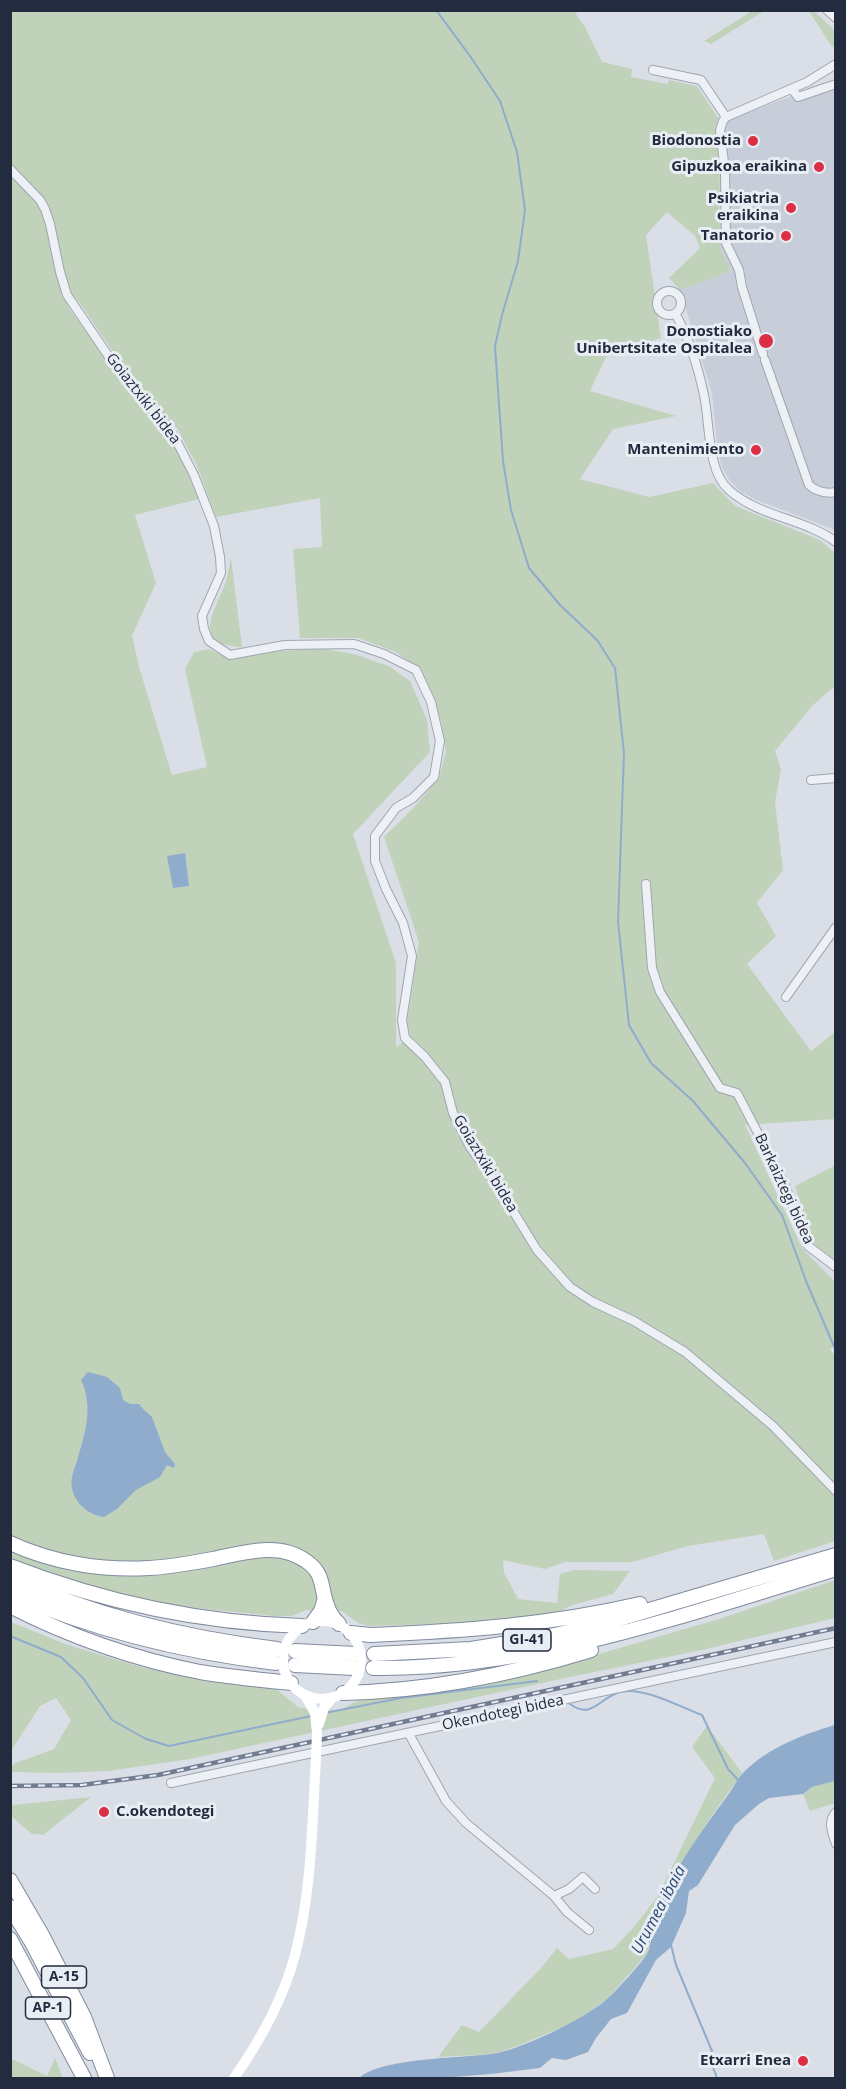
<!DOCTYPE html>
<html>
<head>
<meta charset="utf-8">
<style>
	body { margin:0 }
	#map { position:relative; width:846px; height:2089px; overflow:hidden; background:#dadfe7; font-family:"Open Sans",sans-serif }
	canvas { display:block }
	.frame { position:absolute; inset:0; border:12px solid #232c3e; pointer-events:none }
</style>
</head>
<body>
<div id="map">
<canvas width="846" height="2089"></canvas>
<div class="frame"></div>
</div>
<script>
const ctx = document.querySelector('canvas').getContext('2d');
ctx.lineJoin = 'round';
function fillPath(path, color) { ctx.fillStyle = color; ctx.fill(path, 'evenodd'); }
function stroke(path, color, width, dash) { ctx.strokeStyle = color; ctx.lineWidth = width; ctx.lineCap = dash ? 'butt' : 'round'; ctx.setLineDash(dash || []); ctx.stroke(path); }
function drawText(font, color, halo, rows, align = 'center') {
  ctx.font = font + ' "Open Sans",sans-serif'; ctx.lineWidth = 6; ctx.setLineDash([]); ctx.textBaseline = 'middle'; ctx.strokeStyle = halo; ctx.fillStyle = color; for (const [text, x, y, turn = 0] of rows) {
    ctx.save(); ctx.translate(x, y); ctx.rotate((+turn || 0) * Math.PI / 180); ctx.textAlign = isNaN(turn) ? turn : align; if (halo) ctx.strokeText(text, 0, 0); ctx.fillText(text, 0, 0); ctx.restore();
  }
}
fillPath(new Path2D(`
	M835,80V530L754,499L740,491L730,481L722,467L718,454L712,393L680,290L731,271L720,249L719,141L715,127L718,118L737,115L757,109Z`), '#c8ced9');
fillPath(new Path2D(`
	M10,11H574L585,27L602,62L632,69L631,77L668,84L669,80L697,86L718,118L715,127L719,141L720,248L731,271L680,290L669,278L700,248L695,236L667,212L646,235L661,338L606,357L590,391L676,416L613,429L580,479L649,497L713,483L735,506L820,540L835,553V686L812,706L775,751L781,769L775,802L783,870L757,903L776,936L747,964L811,1051L835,1032V1119L745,1125L802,1248L835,1282V1345L830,1349L836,1357L835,1541L774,1561L764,1534L688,1546L632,1562H565L545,1569L503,1560L504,1573L518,1599L557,1603L560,1574L573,1570L630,1571L613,1594L576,1604L547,1616L512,1622L368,1626L358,1623L342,1611L306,1610L292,1616H274L196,1608L140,1599L64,1581L11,1558ZM77,299L131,378L177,428L197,466L216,517L320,498L322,547L293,549L300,638H358L396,652L421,670L441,721L446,751L439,778L416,805L384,837L419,942L407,1023L411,1037L396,1047V963L353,834L430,752L427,720L410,681L389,666L354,654L319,648L270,652L229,659L209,649L194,652L185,669L207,767L172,775L139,667L132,636L156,583L135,515L199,499L174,440L133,395L68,307Z
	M752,11H764L711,44L704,41Z
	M809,11H814L835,31L834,46L832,47Z
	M231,558L242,647C188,644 217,609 226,581C228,574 229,565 231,558Z
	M835,1162V1260L813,1243L795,1186L834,1166Z
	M835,1580V1618L702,1650L570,1677L190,1759L109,1771L57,1773L11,1772L13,1764L54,1749L71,1720L56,1698L40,1706L11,1751V1622L68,1645L141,1667L207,1681L273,1686L299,1708L340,1710L363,1698L406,1696L468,1687L534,1673L719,1619Z
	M707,1726L742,1773L706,1824L670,1883L658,1909L647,1954L607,1999L577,2021L520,2045L494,2054L438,2057L462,2025L479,2032L542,1967L557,1948L569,1959L613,1949L634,1927L658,1896L715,1778L692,1747Z
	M835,1781V1803L810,1811L803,1794L812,1787Z
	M91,1797L43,1835L32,1834L11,1816V1806L13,1805Z
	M10,2058L47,2076L55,2058L63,2078H11Z`), '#c0d2ba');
fillPath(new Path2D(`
	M185,853L189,886L173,888L167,856Z
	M88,1372L107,1377L120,1388L123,1400L130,1404H139L144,1410L152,1417L165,1452L175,1464L174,1468L167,1465L160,1477L136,1490L117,1509L104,1517C89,1515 75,1504 72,1488C70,1479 74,1469 77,1461C85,1433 94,1407 81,1380Z
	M835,1725V1781L812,1787L803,1794L769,1798L759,1804L735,1825L698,1885L689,1891L686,1913L671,1947L656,1960L627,2013L611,2019L596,2038L588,2052L566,2060L552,2058L540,2068L491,2074L441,2078H359C380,2058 461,2058 492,2054C520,2050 584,2019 606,2000C614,1993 645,1960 648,1952C653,1937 653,1921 659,1907C675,1867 702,1830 728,1795C733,1788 737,1779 743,1773C767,1748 804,1734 835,1725Z`), '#90accc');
stroke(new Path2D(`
	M436,10L470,56L500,101L517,152L525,210L518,261L502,315L495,346L503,461L511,510L529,568L560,605L597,640L615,668L624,753L618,922L629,1025L651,1063L693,1101L745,1163L782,1215L806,1281L836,1351
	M10,1636L61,1657L83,1678L112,1720L146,1739L169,1746L311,1716
	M570,1704C592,1720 599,1698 620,1692C643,1686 680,1707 702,1715L728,1769L739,1781
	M325,1713L401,1698L537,1681
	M671,1945L676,1965L712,2051
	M711,2062L717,2078`), '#90accc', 2);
const minor = new Path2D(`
	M827,10L836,18
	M653,70L701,80L726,117
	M792,89L798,97L836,84
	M10,169L40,200L45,209L50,224L60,272L67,295L122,376L160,417L175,438L194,475L214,526L220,557L221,573L202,616L204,629L209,641L230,655L285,645L354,644L384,654L416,670L431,702L440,741L434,777L413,798L396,808L375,836V861L386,889L403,923L412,956L402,1020L405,1038L425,1057L445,1082L453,1113L470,1147L494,1180L537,1250L570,1287L593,1302L634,1321L685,1352L773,1426L836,1491
	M657 303a12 12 0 1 1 24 0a12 12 0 1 1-24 0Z
	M675,313C689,338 698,367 704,395C710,423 707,471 729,490C761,518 804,518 836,542
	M763,354L742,287L739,270L726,243L725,171L720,130L723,121L726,117L807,82L836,64
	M765,360L809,485C817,492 825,494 836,492
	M811,780L836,778
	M646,884L652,968L660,992L720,1088L737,1093L784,1183L808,1246L836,1267
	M786,997L836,927
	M409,1734L446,1801L466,1823L554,1896L567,1912L589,1930
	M171,1783L836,1642
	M836,1812C827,1822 832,1832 836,1844
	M554,1896L569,1889L583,1877L595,1889`);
const motorway = new Path2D(`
	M10,1543C53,1563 103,1571 149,1568C171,1567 192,1563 213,1559C243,1553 279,1541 306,1561C325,1574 320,1587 327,1605C329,1613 334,1619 339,1624
	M10,1566C103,1602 203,1623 302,1626
	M10,1578C95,1616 185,1638 277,1649
	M10,1593C95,1631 185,1652 276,1663
	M10,1606C71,1637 133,1659 200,1672C230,1677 261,1680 291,1683
	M313,1622L321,1611L325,1598
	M351,1633L370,1635C464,1631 548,1625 640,1604
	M295,1651L356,1654
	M374,1654L471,1649L545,1637L595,1626L836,1555
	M295,1665L354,1668
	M373,1668C532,1670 684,1615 836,1569
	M343,1693C428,1691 510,1675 591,1650
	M10,1880L42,1935L84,2017L107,2078
	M10,1907L31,1941L90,2053
	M10,1939L84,2078`);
stroke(minor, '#9fa6b1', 10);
stroke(motorway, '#808b9f', 16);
stroke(minor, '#edf0f5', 8);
stroke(new Path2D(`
	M305,1695L315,1713L317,1733
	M319,1724L324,1708L332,1698
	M234,2078C260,2041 283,2000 295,1955C312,1891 312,1824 316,1758`), '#fff', 10);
stroke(motorway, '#fff', 14);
const rail = new Path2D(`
	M10,1786L82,1785L158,1775L836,1628`);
stroke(rail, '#727d92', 4.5);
stroke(rail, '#e9eef5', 2, [7]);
stroke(new Path2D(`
	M283 1660a39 39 0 1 1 78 0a39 39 0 1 1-78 0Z
	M316,1758L317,1733`), '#fff', 10);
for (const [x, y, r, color] of [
	[753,141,6,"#dc2e44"],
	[819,167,6,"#dc2e44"],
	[791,208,6,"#dc2e44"],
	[786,236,6,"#dc2e44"],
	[766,341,8,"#dc2e44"],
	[756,450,6,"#dc2e44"],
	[104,1812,6,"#dc2e44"],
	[803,2061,6,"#dc2e44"]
]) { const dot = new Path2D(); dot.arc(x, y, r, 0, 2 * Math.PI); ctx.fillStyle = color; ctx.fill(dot); stroke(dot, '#e9eef5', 2); }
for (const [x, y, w] of [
	[527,1640,48],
	[64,1977,45],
	[48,2008,45]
]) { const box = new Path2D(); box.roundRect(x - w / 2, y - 11, w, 22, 4.5); ctx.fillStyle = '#e9eef5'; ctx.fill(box); stroke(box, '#232c3e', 1.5); }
drawText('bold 14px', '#232c3e', null, [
	["GI-41",527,1640],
	["A-15",64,1977],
	["AP-1",48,2008]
]);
drawText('bold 15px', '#232c3e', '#e9eef5', [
	["Biodonostia",741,141],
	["Gipuzkoa eraikina",807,167],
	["Psikiatria",779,199],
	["eraikina",779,216],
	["Tanatorio",774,236],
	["Donostiako",752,332],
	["Unibertsitate Ospitalea",752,349],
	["Mantenimiento",744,450],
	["C.okendotegi",116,1812,"left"],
	["Etxarri Enea",791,2061]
], 'right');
drawText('15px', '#232c3e', '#e9eef5', [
	["Goiaztxiki bidea",143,399,52],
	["Goiaztxiki bidea",485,1164,59],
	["Barkaiztegi bidea",784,1189,65],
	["Okendotegi bidea",503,1713,-12]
]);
drawText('italic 16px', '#294976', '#e9eef5', [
	["Urumea ibaia",659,1910,-62]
]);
</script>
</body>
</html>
